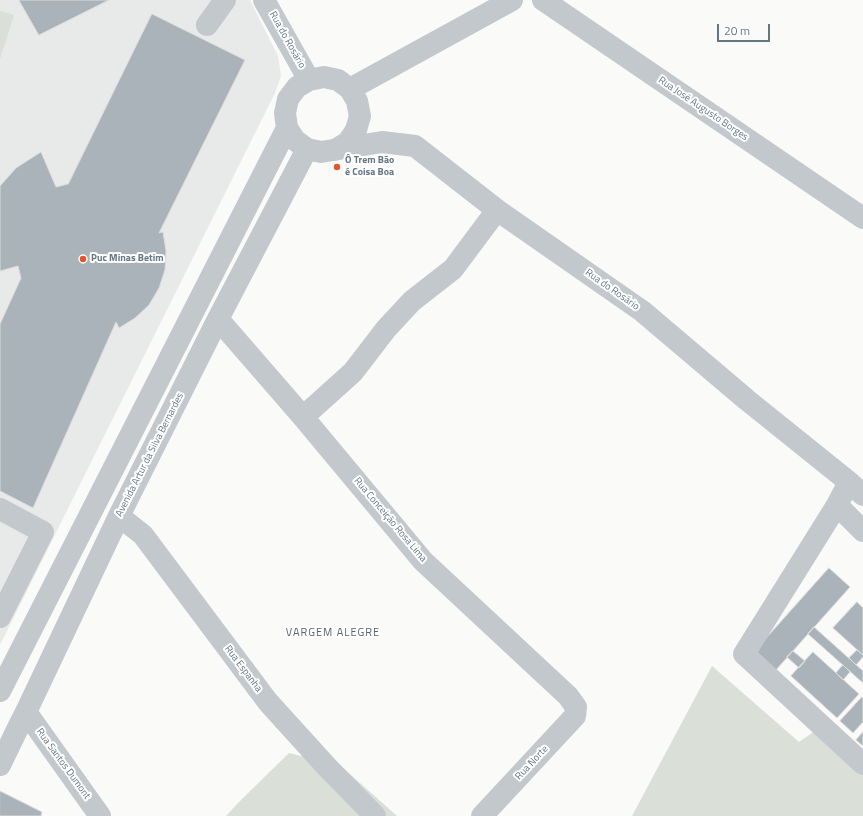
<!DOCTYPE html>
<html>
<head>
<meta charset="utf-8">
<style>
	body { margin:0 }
	#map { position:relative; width:863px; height:816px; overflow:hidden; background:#fafaf8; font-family:"Titillium Web",sans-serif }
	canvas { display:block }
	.scale { position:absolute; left:717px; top:24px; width:53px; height:18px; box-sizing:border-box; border:2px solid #657683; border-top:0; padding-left:5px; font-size:12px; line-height:14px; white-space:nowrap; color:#657683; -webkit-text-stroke:3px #fff; paint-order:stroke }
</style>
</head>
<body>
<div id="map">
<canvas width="863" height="816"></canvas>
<div class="scale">20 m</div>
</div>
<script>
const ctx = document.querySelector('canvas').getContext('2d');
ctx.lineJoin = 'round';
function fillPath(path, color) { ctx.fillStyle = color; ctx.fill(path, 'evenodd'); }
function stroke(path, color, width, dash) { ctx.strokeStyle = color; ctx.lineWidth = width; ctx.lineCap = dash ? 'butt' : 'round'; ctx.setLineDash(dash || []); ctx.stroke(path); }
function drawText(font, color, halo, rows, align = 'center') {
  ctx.font = font + ' "Titillium Web",sans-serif'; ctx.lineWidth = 4; ctx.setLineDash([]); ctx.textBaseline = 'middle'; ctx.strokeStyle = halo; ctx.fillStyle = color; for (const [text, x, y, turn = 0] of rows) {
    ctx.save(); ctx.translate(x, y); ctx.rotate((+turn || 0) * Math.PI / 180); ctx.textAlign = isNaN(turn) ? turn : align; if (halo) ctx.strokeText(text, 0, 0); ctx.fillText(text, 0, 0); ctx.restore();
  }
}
fillPath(new Path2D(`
	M0,0H250L278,56L281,76L275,93L0,645Z`), '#e8e9e9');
fillPath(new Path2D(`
	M0,11L14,15L0,59Z
	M712,666L799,742L815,731L863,774V816H632Z
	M289,753L341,766L397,816H226L238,803Z`), '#dadfd7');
const building = new Path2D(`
	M19,0H109L39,35Z
	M152,14L245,60L159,233L163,232L166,251L165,270L159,288L149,305L135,318L119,328L116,322L33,508L0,491V324L21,278L18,266L0,271V186L16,168L41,152L56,187L68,184Z
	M829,568L850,587L775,671L754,652Z
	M857,602L863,608V655L833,628Z
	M814,627L863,671V683L808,634Z
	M857,650L863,655V657L856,665L849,658Z
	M793,651L805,661L799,668L787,657Z
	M813,652L859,694L837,718L791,676Z
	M843,665L850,672L843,680L836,673Z
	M862,697L863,698V722L853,733L840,721Z
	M863,732V746L856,740Z
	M0,791L42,812L41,816H0Z`);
fillPath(building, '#aab3b9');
stroke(building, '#dcdcda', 1);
stroke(new Path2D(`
	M264,0L309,80
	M543,0L863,218
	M207,25L225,0
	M350,89L512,0
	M335,150L348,142L356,130L360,116L357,101L350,89L338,80L324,77L309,80L297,87L288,99L285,113L287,128L295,140L307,149L321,152L382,142L415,146L497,210L642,311L747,400L849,482L863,495
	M218,319L303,417L423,561L568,696L576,707L575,716L482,816
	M303,417L353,372L386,329L412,301L453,269L497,210
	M849,482L837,505L744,654L863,764
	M837,505L863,531
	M0,509L43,532L0,617
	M119,516L143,535L268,702L327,767L375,816
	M0,691L287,128
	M26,712L100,816
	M0,765C9,747 17,729 26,712L119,516L218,319L307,149`), '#c3c8cc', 22);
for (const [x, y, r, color] of [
	[337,167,4,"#e4572e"],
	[83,259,4,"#e4572e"]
]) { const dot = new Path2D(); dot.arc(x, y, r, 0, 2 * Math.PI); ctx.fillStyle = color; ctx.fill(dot); stroke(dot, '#fff', 1.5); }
drawText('10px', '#657683', '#fff', [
	["Rua do Rosário",287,40,61],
	["Rua José Augusto Borges",703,109,34],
	["Rua do Rosário",612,290,35],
	["Avenida Artur da Silva Bernardes",150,455,-63],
	["Rua Conceição Rosa Lima",390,520,50],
	["Rua Espanha",243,669,53],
	["Rua Norte",532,763,-47],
	["Rua Santos Dumont",63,764,54]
]);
drawText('bold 10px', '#657683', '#fff', [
	["Ô Trem Bão",345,161],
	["é Coisa Boa",345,173],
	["Puc Minas Betim",91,259]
], 'left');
ctx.letterSpacing = '1px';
drawText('11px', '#57646e', '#fff', [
	["VARGEM ALEGRE",333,633]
]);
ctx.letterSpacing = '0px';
</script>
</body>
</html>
